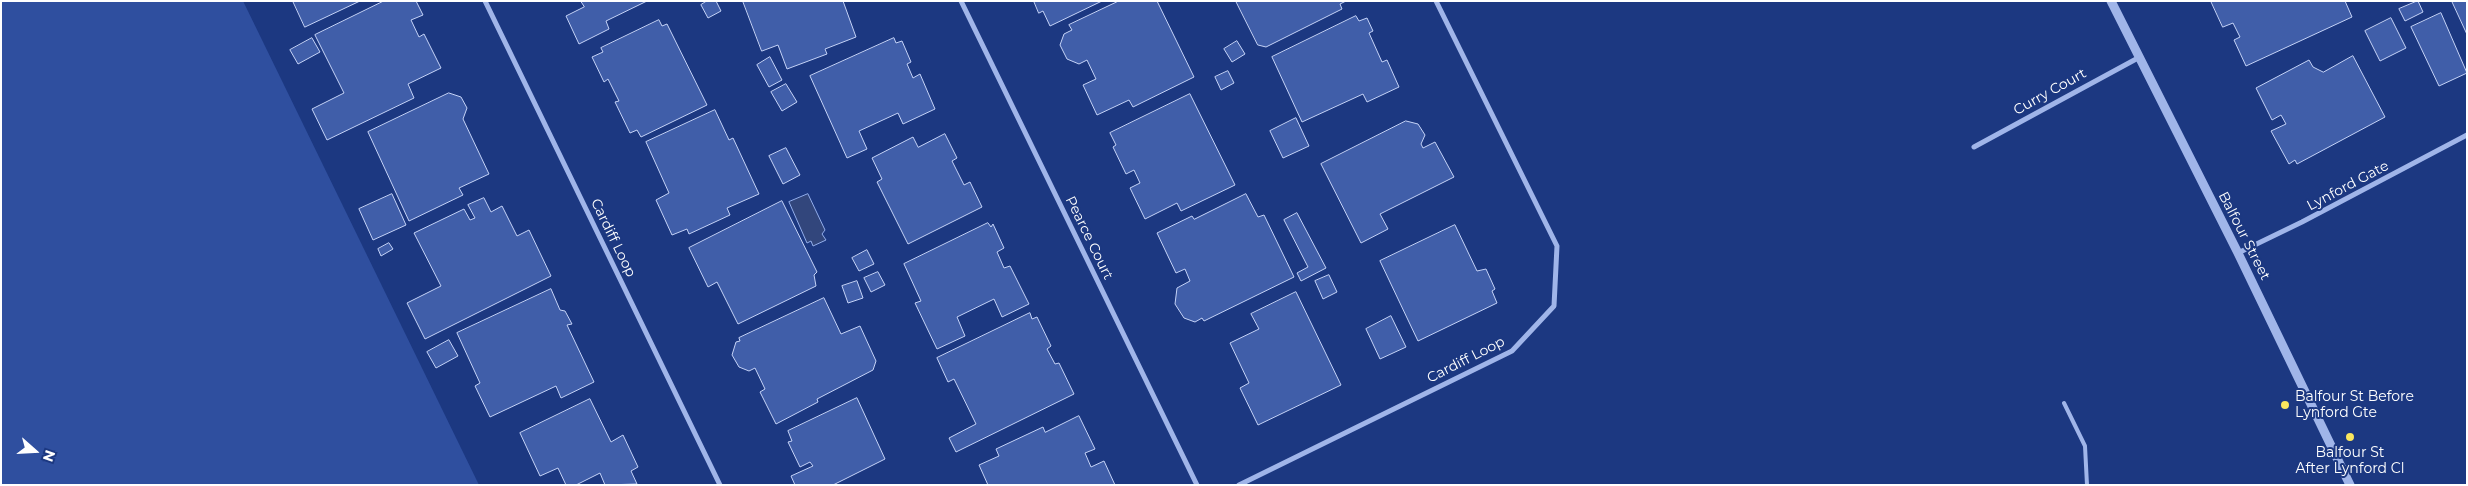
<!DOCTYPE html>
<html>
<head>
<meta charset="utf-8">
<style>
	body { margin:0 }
	#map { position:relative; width:2468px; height:486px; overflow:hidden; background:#1c3881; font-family:Montserrat,sans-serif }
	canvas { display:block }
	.frame { position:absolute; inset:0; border:2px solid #fff; pointer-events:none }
	.north { position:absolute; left:10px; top:426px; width:50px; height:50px; -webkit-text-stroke:4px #1c3881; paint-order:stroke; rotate:109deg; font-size:14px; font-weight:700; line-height:20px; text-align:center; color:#fff }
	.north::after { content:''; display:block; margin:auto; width:18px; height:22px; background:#fff; clip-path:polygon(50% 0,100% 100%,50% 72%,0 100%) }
</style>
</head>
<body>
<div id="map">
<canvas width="2468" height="486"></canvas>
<div class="frame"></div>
<div class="north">N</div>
</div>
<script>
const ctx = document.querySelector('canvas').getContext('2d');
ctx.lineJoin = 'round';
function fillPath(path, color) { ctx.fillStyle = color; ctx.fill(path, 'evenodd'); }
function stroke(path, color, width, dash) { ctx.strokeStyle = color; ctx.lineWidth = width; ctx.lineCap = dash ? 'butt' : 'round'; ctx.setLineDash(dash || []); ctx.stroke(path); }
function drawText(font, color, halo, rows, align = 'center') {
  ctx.font = font + ' Montserrat,sans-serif'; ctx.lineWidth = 4; ctx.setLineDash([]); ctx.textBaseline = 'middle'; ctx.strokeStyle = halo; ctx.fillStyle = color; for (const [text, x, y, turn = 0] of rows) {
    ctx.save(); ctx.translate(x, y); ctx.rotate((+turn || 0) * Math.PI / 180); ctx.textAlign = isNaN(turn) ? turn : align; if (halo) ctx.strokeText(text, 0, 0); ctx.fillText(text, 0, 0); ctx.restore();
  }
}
fillPath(new Path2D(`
	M1,1H243L479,485H1Z`), '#2f4f9f');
const water = new Path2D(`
	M808,194L825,230L822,234L826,240L813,246L811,241L807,243L789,202Z`);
fillPath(water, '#32467c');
stroke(water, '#93aeeb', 1);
const building = new Path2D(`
	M293,1H360L305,27Z
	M384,1H416L423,15L411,20L419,37L424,34L441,68L408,84L414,98L327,140L312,109L344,93L315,35Z
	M581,1H647L606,21L609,29L579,44L566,16L584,7Z
	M707,1H716L721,11L708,18L701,5Z
	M743,1H843L856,37L825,49L827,54L787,69L778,45L762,51Z
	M1034,1H1102L1050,26L1043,11L1039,13Z
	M1119,1H1157L1194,77L1133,107L1129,100L1097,115L1083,85L1096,79L1087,60L1079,64L1067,59L1060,45L1064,34L1072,30L1069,25Z
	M1236,1H1346L1340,4L1342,9L1266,47L1258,45Z
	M2211,1H2345L2352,17L2246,66L2234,40L2240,37L2233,23L2223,27Z
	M2418,1L2423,12L2405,21L2399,9Z
	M2452,1H2467V34Z
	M2441,13L2467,73L2439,86L2411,27Z
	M1356,16L1359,21L1367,18L1373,31L1369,33L1382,62L1387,60L1399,87L1367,102L1363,94L1302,122L1272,57Z
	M2391,18L2406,48L2380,61L2365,31Z
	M659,20L662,26L667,24L707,105L641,137L637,130L630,133L615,102L619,101L608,79L604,82L592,57L603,52L601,48Z
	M312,38L320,52L298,64L290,50Z
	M894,38L896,43L902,41L911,62L907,64L913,78L920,74L935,109L903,124L898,113L859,131L867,149L847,158L810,76Z
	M1237,41L1245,54L1232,62L1224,49Z
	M2353,56L2385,117L2297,164L2295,160L2289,164L2271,131L2286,124L2281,115L2272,120L2256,88L2309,60L2313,67L2323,72Z
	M770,57L782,80L769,87L757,65Z
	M1228,71L1234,83L1221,90L1215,77Z
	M786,84L797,102L782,111L771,92Z
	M449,93L461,97L467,108L463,119L489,174L459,188L463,195L409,221L368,132Z
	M1190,94L1235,185L1181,211L1177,203L1145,219L1130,188L1140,183L1134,170L1126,174L1113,147L1116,145L1110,133Z
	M715,110L729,140L733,138L759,194L727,208L730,215L689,234L687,229L672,235L656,200L669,193L646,142Z
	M1296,118L1309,146L1283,158L1270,131Z
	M1406,121L1418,124L1425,135L1421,144L1423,148L1435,142L1454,177L1380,214L1388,229L1361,243L1321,164Z
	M945,134L957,158L952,161L964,185L970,182L982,207L908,244L877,182L882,179L872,158L913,137L918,147Z
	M786,148L800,175L783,184L769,156Z
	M392,194L406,225L373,240L359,209Z
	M1246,194L1258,217L1264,215L1294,277L1204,321L1202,318L1195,322L1184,318L1175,304L1177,288L1190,281L1185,269L1176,273L1157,233L1192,216L1194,219Z
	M484,198L491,212L502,206L517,236L529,230L551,276L425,339L407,303L441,286L414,233L464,209L470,220L475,218L468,205Z
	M782,201L817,272L814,275L816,286L738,324L717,282L708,287L689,248Z
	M1297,213L1326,268L1301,281L1297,273L1308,267L1284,220Z
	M988,223L991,227L993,224L1004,248L997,252L1004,268L1010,266L1029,304L1002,317L994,299L957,317L965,336L937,349L915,303L921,301L904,264Z
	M1455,225L1477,271L1486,269L1495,289L1492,291L1497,303L1418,341L1380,261Z
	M389,243L393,249L381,256L378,249Z
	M867,250L874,264L859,271L852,258Z
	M878,272L885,285L871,292L864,278Z
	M1329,275L1337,292L1323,299L1315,281Z
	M857,281L863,298L848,303L842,286Z
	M551,289L560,310L565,311L572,324L567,325L594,382L561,398L556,386L490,417L475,386L480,383L457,333Z
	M1296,292L1341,385L1258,425L1240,388L1249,383L1230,343L1259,329L1251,314Z
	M824,298L841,334L860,326L876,361L873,370L817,399L818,402L776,424L760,392L765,389L755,368L749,371L739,367L732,355L736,342L740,341L739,338Z
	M1030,313L1032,319L1037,317L1051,346L1047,349L1055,364L1059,363L1074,394L956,452L949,438L976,424L954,379L948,382L937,358Z
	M1391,316L1406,347L1380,359L1366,329Z
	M449,340L458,356L436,368L427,352Z
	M857,398L885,459L833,485H795L791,476L813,466L810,462L800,467L788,442L792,441L788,431Z
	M590,399L611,442L623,435L638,467L631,471L637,484L605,485L600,473L576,485H566L558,468L540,476L520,433Z
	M1079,416L1095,449L1085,453L1091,467L1104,461L1115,485H988L979,465L999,456L996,449L1043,427L1045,432Z`);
fillPath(building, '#405ea9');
stroke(building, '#c5d3f7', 1);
stroke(new Path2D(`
	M2064,403L2085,446L2087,485`), '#a0b5e9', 4);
stroke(new Path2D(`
	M485,1L720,485
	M961,1L1197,485
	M1974,147L2138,58
	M2238,253L2302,222L2467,135
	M1239,485L1512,351L1554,306L1557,246L1436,1`), '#a0b5e9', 5);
stroke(new Path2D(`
	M2111,1L2238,253L2350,485`), '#a0b5e9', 9);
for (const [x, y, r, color] of [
	[2285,405,5,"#fae65e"],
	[2350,437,5,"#fae65e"]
]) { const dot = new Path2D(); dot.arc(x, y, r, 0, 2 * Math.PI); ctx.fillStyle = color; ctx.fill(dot); stroke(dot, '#1c3881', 2); }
drawText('14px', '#fff', '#1c3881', [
	["Curry Court",2050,92,-29],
	["Lynford Gate",2348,186,-28],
	["Balfour Street",2244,236,63],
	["Cardiff Loop",613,238,64],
	["Pearce Court",1089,238,64],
	["Cardiff Loop",1466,360,-27]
]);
drawText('14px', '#fff', '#1c3881', [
	["Balfour St Before",2295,397],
	["Lynford Gte",2295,413],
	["Balfour St",2350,453,"center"],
	["After Lynford Cl",2350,469,"center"]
], 'left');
</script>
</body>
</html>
